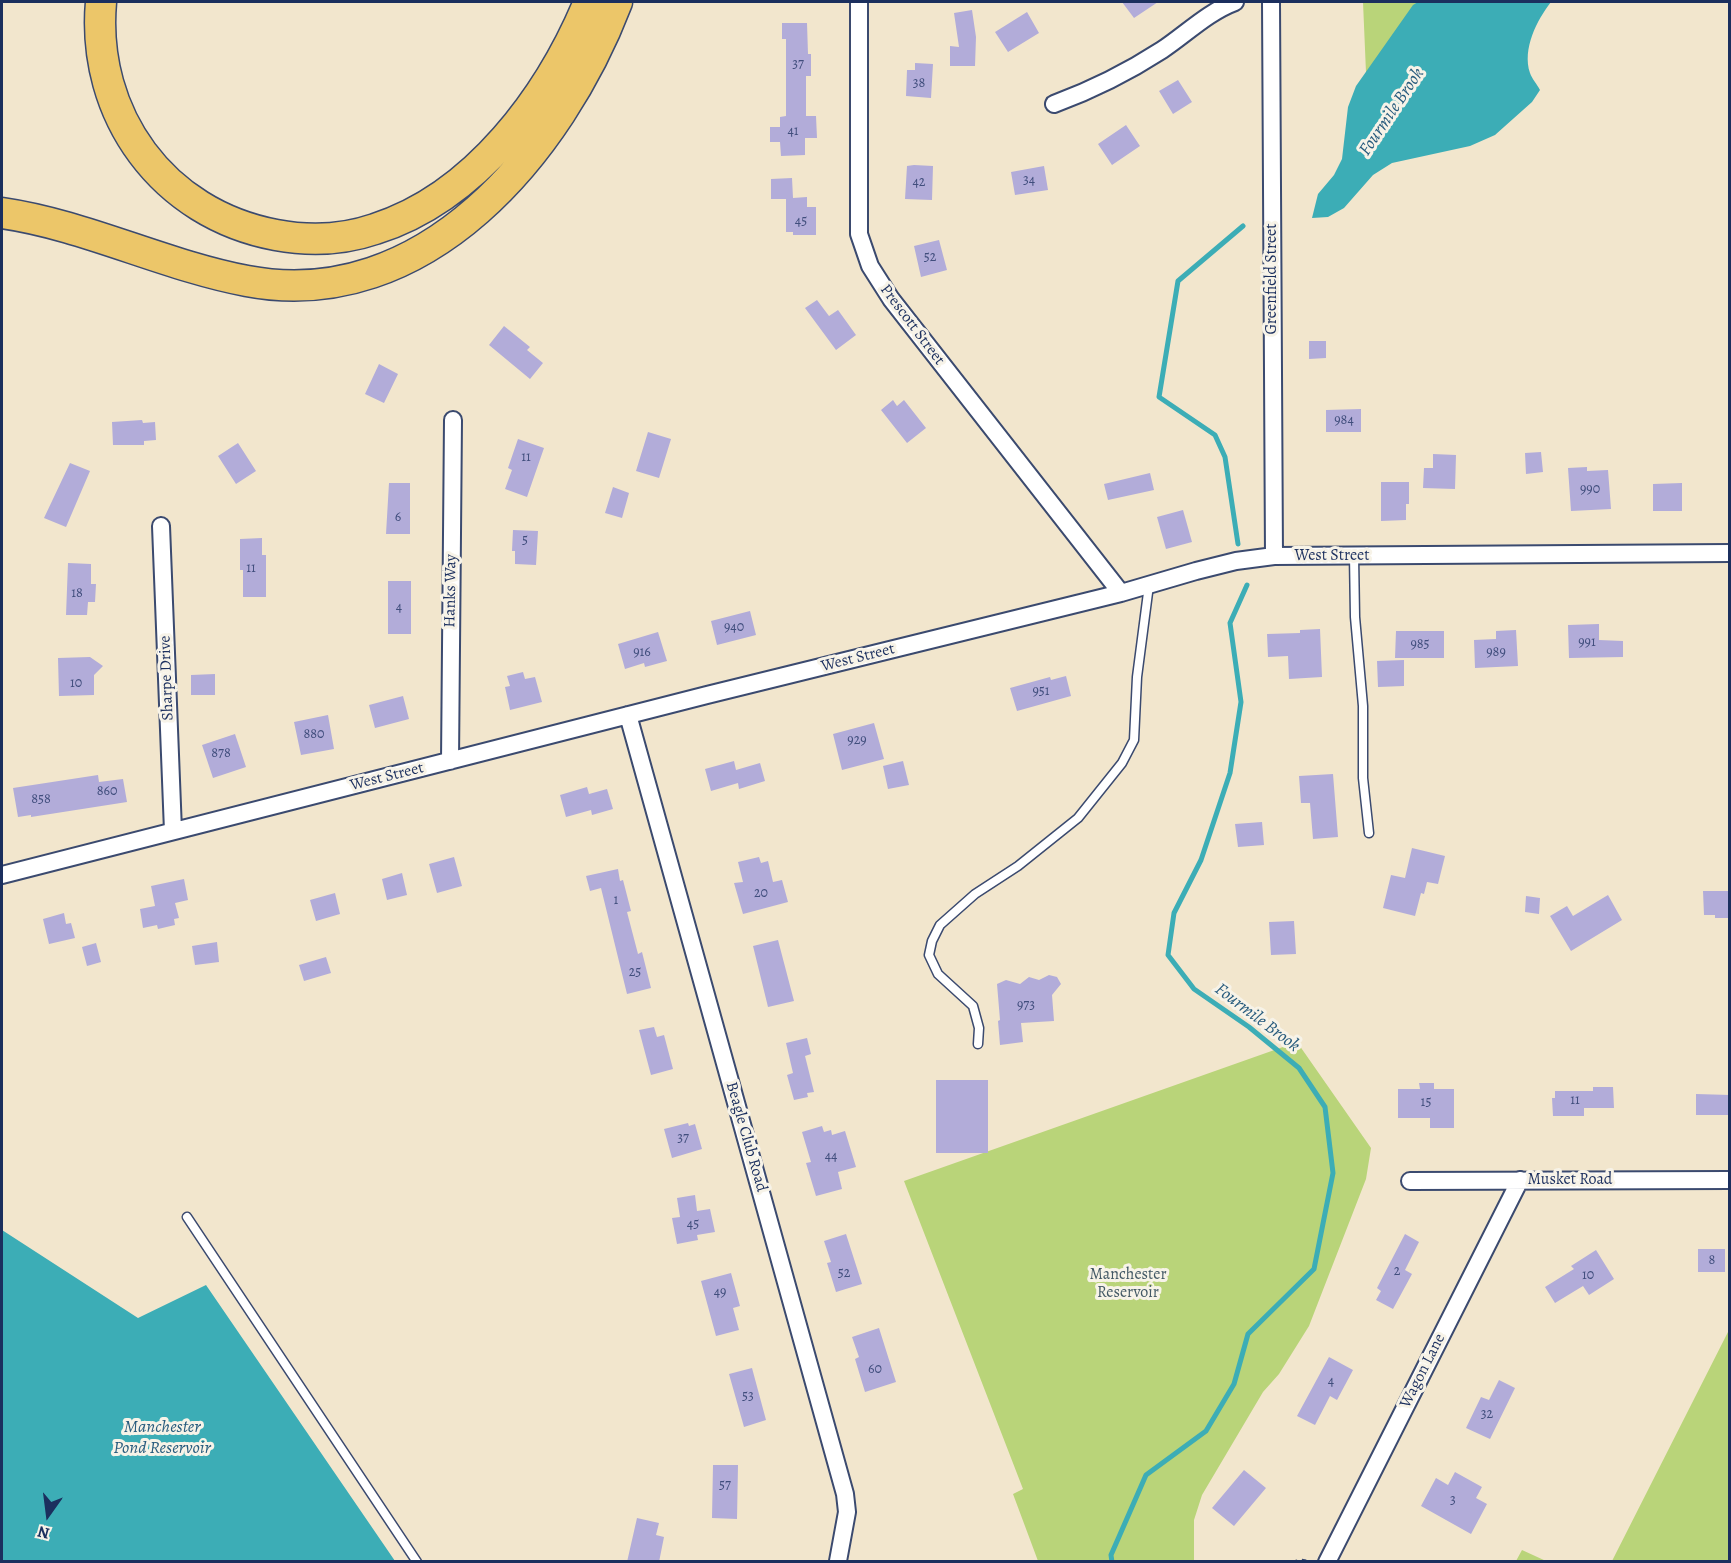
<!DOCTYPE html>
<html>
<head>
<meta charset="utf-8">
<style>
	body { margin:0 }
	#map { position:relative; width:1731px; height:1563px; overflow:hidden; background:#f2e6cd; font-family:Alegreya,serif }
	canvas { display:block }
	.frame { position:absolute; inset:0; border:3px solid #1b2f5e; pointer-events:none }
	.north { position:absolute; left:18px; top:1485px; width:60px; height:60px; -webkit-text-stroke:4px #f7f3e8; paint-order:stroke; rotate:194deg; font-size:16px; font-weight:700; line-height:24px; text-align:center; color:#1b2f5e }
	.north::after { content:''; display:block; margin:auto; width:21px; height:27px; background:#1b2f5e; clip-path:polygon(50% 0,100% 100%,50% 72%,0 100%) }
</style>
</head>
<body>
<div id="map">
<canvas width="1731" height="1563"></canvas>
<div class="frame"></div>
<div class="north">N</div>
</div>
<script>
const ctx = document.querySelector('canvas').getContext('2d');
ctx.lineJoin = 'round';
function fillPath(path, color) { ctx.fillStyle = color; ctx.fill(path, 'evenodd'); }
function stroke(path, color, width, dash) { ctx.strokeStyle = color; ctx.lineWidth = width; ctx.lineCap = dash ? 'butt' : 'round'; ctx.setLineDash(dash || []); ctx.stroke(path); }
function drawText(font, color, halo, rows, align = 'center') {
  ctx.font = font + ' Alegreya,serif'; ctx.lineWidth = 6; ctx.setLineDash([]); ctx.textBaseline = 'middle'; ctx.strokeStyle = halo; ctx.fillStyle = color; for (const [text, x, y, turn = 0] of rows) {
    ctx.save(); ctx.translate(x, y); ctx.rotate((+turn || 0) * Math.PI / 180); ctx.textAlign = isNaN(turn) ? turn : align; if (halo) ctx.strokeText(text, 0, 0); ctx.fillText(text, 0, 0); ctx.restore();
  }
}
fillPath(new Path2D(`
	M1363,2H1438L1367,96Z
	M1297,1042L1371,1148L1366,1179L1309,1326L1279,1374L1263,1392L1202,1495L1194,1520V1561H1038L1013,1494L1023,1489L904,1181Z
	M1729,1330V1561H1612Z
	M1522,1550L1546,1561H1516Z`), '#b9d479');
fillPath(new Path2D(`
	M1418,2H1551C1537,20 1522,49 1530,73C1532,79 1537,84 1540,90L1532,102L1495,135L1470,146L1392,163L1373,175L1344,208L1328,217L1312,218L1318,194L1334,175L1342,159L1348,107L1356,86L1413,5Z
	M2,1230L138,1318L206,1285L395,1561H2Z`), '#3cadb6');
stroke(new Path2D(`
	M1238,544L1225,457L1215,435L1159,397L1178,281L1243,226
	M1112,1562L1111,1555L1146,1475L1206,1431L1234,1384L1248,1334L1314,1269L1333,1173L1325,1107L1299,1068L1249,1027L1194,989L1168,955L1174,913L1201,860L1230,773L1241,702L1230,623L1247,585`), '#3cadb6', 5);
fillPath(new Path2D(`
	M1122,2H1158L1134,18Z
	M972,10L976,37L975,66H950V46L959,47L954,13Z
	M1027,12L1039,33L1008,52L995,32Z
	M782,23H807L808,54H811V76H806V116H816L817,138H805V155L781,156L780,142H770V127H780V117L786,116V39H782Z
	M915,63L933,64L931,98L906,96L907,70H915Z
	M1178,80L1192,102L1173,114L1159,91Z
	M1126,125L1140,146L1112,165L1098,144Z
	M914,165L933,166L932,200L905,199L907,166Z
	M1044,166L1048,190L1015,195L1011,172Z
	M792,178L793,198L807,197V207H816V235H793V232H786V199H771V179Z
	M939,240L947,270L921,277L914,246Z
	M817,300L829,316L838,310L856,335L836,350L805,308Z
	M504,326L530,347L527,350L543,363L530,379L489,345Z
	M1309,341H1326V358L1309,359Z
	M379,364L398,374L384,403L365,394Z
	M893,400L897,406L904,400L926,428L907,443L881,410Z
	M1361,409V432H1326V410Z
	M142,420L143,423L155,422L156,440L144,441V445H113L112,422Z
	M648,432L671,439L659,478L636,471Z
	M518,439L544,448L527,497L505,489L512,470L508,468Z
	M238,443L256,471L236,484L218,456Z
	M1541,452L1543,472L1526,474L1525,453Z
	M1433,454L1456,455L1455,489L1423,488L1424,468H1433Z
	M70,463L90,471L66,527L44,518Z
	M1587,467V471L1608,470L1611,509L1571,511L1568,468Z
	M1150,473L1154,490L1108,500L1104,484Z
	M1381,482H1409V504H1406V520L1381,521Z
	M389,483H410V534H386Z
	M1682,483V511H1653V484Z
	M613,487L629,493L622,518L605,513Z
	M1183,510L1192,542L1166,549L1157,517Z
	M513,530L538,531L536,565L515,564V551H512Z
	M262,538V555H266V597H243V570H240V539Z
	M68,563L91,564V584H96L95,602H88L87,615H66Z
	M388,581H411V634H388Z
	M750,611L756,635L717,645L711,621Z
	M1599,624V640L1623,641V657L1569,658L1568,625Z
	M1320,629L1322,677L1289,679L1288,656L1268,657L1267,634L1300,633V630Z
	M1516,630L1518,666L1475,668L1474,640L1496,639V631Z
	M1396,631H1444V658H1395Z
	M658,632L667,661L645,667L644,663L625,669L618,644Z
	M90,657L103,666L94,675V695L59,696L58,658Z
	M1404,660V686L1378,687L1377,661Z
	M523,672L525,679L535,677L542,702L510,710L505,687L510,686L507,676Z
	M215,674V695H191V675Z
	M1066,676L1071,696L1017,711L1010,688L1050,677L1051,680Z
	M403,696L409,719L375,728L369,705Z
	M328,715L334,749L301,755L294,722Z
	M874,723L884,759L842,770L833,734Z
	M235,734L246,767L213,778L202,745Z
	M734,761L736,770L760,763L765,781L739,789L738,783L711,791L705,769Z
	M903,761L909,785L888,789L883,766Z
	M1333,774L1338,837L1313,839L1310,803H1301L1299,776Z
	M98,775L99,782L123,779L127,802L31,817V815L18,817L13,788Z
	M587,787L589,794L607,789L613,809L592,815L591,810L566,817L560,795Z
	M1262,822L1264,845L1238,847L1235,824Z
	M1412,848L1445,856L1438,884L1427,882L1424,894L1421,893L1415,916L1383,908L1391,875L1405,878Z
	M454,857L462,886L437,893L429,864Z
	M759,857L761,863L768,861L773,882L782,880L788,902L743,914L734,883L743,882L738,862Z
	M618,869L620,881L623,880L631,911L627,912L638,954L642,952L651,988L627,994L601,888L590,891L586,876Z
	M402,873L407,895L387,900L382,879Z
	M184,879L188,900L175,903L179,918L174,919L175,925L158,929L157,925L143,928L140,909L155,906L151,886Z
	M1703,891H1729V918H1715V915H1704Z
	M335,893L340,914L316,921L310,900Z
	M1608,895L1622,920L1571,951L1550,916L1567,906L1573,916Z
	M1526,896L1540,898L1539,914L1525,912Z
	M64,913L66,924L71,923L75,938L49,944L43,919Z
	M1294,921L1296,954L1271,955L1269,922Z
	M778,940L794,1001L768,1007L753,946Z
	M217,942L219,962L195,965L192,946Z
	M96,943L101,962L87,966L82,947Z
	M326,957L331,973L304,981L299,965Z
	M1049,975L1057,977L1061,984L1052,995L1054,1021L1021,1023L1023,1042L1000,1045L998,1021L1000,1020L997,984L1006,980L1020,984L1029,977L1039,980Z
	M654,1027L657,1037L664,1035L673,1069L651,1075L639,1030Z
	M807,1038L811,1054L805,1056L814,1092L807,1093L808,1097L794,1100L787,1075L793,1073L786,1043Z
	M936,1080H988V1153H936Z
	M1419,1083H1434V1089H1454V1128H1430V1118H1398V1089H1420Z
	M1593,1087H1613L1614,1108H1584V1116H1553L1552,1098H1555V1091H1593Z
	M1696,1094L1730,1095V1115H1696Z
	M688,1123L689,1126L695,1124L702,1149L672,1158L664,1129Z
	M822,1126L824,1132L831,1130L832,1135L845,1131L856,1167L838,1172L842,1189L816,1196L806,1163L811,1162L802,1132Z
	M695,1195L697,1211L710,1209L715,1232L697,1235L698,1240L677,1244L672,1218L680,1217L677,1198Z
	M846,1234L862,1284L836,1292L827,1263L831,1262L824,1241Z
	M1405,1234L1419,1242L1405,1270L1412,1274L1393,1309L1376,1300L1381,1291L1377,1288Z
	M1698,1249H1725V1272H1698Z
	M1596,1250L1614,1279L1589,1295L1583,1286L1555,1303L1545,1287L1574,1269L1571,1266Z
	M731,1273L740,1306L733,1308L739,1330L716,1336L701,1281Z
	M879,1328L896,1382L865,1392L855,1359L859,1357L852,1337Z
	M1329,1357L1353,1370L1337,1400L1330,1396L1315,1425L1297,1416Z
	M752,1368L766,1420L744,1427L729,1374Z
	M1499,1380L1515,1388L1490,1439L1466,1428L1481,1397L1489,1400Z
	M713,1465H738L737,1519L712,1518Z
	M1244,1470L1266,1488L1234,1526L1212,1508Z
	M1455,1472L1482,1487L1476,1498L1487,1504L1471,1534L1421,1506L1436,1478L1448,1485Z
	M637,1518L659,1523L656,1535L664,1537L659,1562H627Z`), '#b2acd9');
const lane = new Path2D(`
	M1354,555L1355,617L1363,706V778L1369,833
	M978,1044L979,1028L973,1006L938,974L929,955L932,941L940,925L975,894L1018,866L1078,818L1122,763L1134,740L1137,677L1149,585
	M187,1217L417,1562`);
const street = new Path2D(`
	M859,2V234L870,266L891,299L1121,593
	M1271,2L1274,556
	M1054,104C1092,90 1128,72 1162,50C1186,34 1208,12 1235,2
	M161,526L173,831
	M628,715L845,1494L847,1512L838,1561
	M450,761L453,420
	M2,875L707,695L1121,593L1196,571L1236,561L1274,556L1730,553
	M1410,1181L1730,1180
	M1327,1562L1520,1180`);
const highway = new Path2D(`
	M101,2C91,115 163,214 276,235C308,241 343,240 375,229C476,197 550,96 589,2
	M2,213C85,225 163,265 247,281C425,315 560,151 617,2`);
stroke(lane, '#3b4a6f', 11);
stroke(street, '#3b4a6f', 20);
stroke(highway, '#3b4a6f', 33);
stroke(new Path2D(`
	M1293,1562L1301,1560L1311,1562`), '#3b4a6f', 3, [4.5, 4.5]);
stroke(lane, '#fff', 8);
stroke(street, '#fff', 16);
stroke(highway, '#ecc669', 30);
drawText('14px', '#414e7d', null, [
	["37",798,65],
	["38",919,84],
	["41",793,132],
	["34",1029,181],
	["42",919,183],
	["45",801,222],
	["52",930,258],
	["984",1344,421],
	["11",526,458],
	["990",1590,490],
	["6",398,518],
	["5",525,541],
	["11",251,569],
	["18",77,594],
	["4",399,608],
	["940",734,628],
	["991",1587,643],
	["985",1420,645],
	["916",642,653],
	["989",1496,653],
	["10",76,684],
	["951",1041,692],
	["880",314,735],
	["929",857,741],
	["878",221,754],
	["860",107,792],
	["858",41,800],
	["20",761,894],
	["1",616,901],
	["25",635,973],
	["973",1026,1006],
	["11",1575,1101],
	["15",1426,1103],
	["37",683,1139],
	["44",831,1157],
	["45",693,1225],
	["8",1712,1261],
	["2",1397,1272],
	["52",844,1274],
	["10",1588,1276],
	["49",720,1293],
	["60",875,1370],
	["4",1331,1382],
	["53",748,1397],
	["32",1487,1415],
	["57",725,1486],
	["3",1453,1501]
]);
drawText('16px', '#1b2f5e', '#f7f3e8', [
	["Greenfield Street",1272,279,-90],
	["Prescott Street",912,325,53],
	["West Street",1332,556],
	["Hanks Way",451,591,-89],
	["West Street",858,658,-14],
	["Sharpe Drive",167,678,-92],
	["West Street",387,777,-14],
	["Beagle Club Road",746,1137,74],
	["Musket Road",1570,1180],
	["Wagon Lane",1423,1371,-63]
]);
drawText('16px', '#425865', '#f7f3e8', [
	["Manchester",1128,1275],
	["Reservoir",1128,1293]
]);
drawText('italic 18px', '#275b7d', '#f7f3e8', [
	["Fourmile Brook",1392,112,-56],
	["Fourmile Brook",1257,1018,37],
	["Manchester",162,1428],
	["Pond Reservoir",162,1449]
]);
</script>
</body>
</html>
